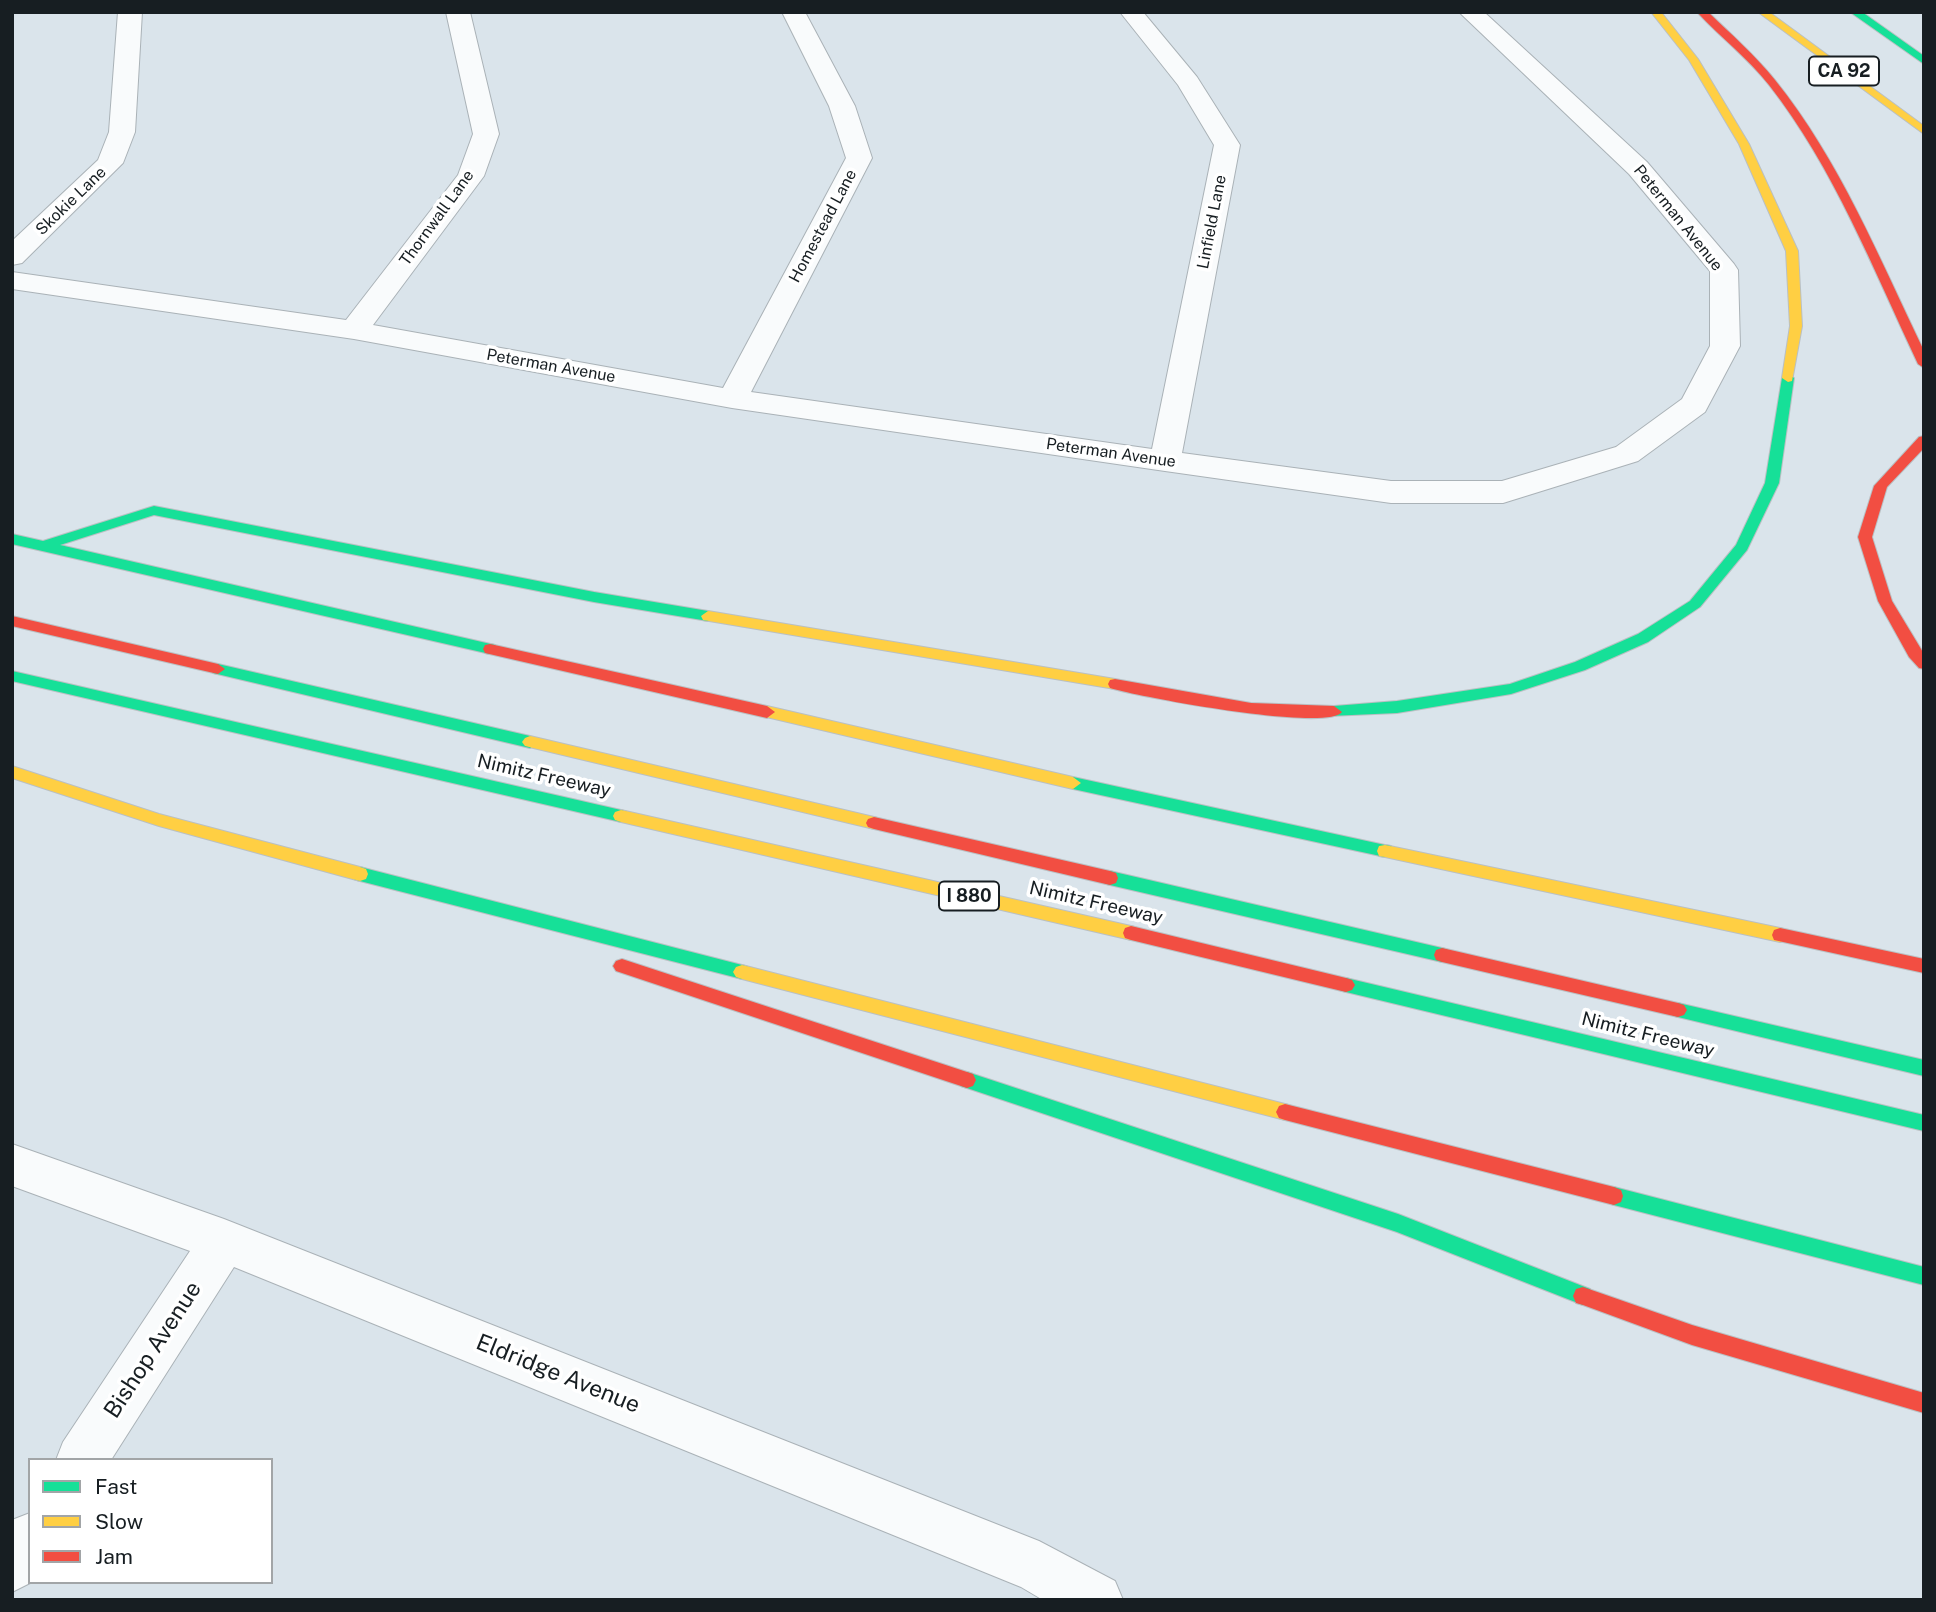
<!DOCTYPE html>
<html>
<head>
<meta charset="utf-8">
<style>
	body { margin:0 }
	#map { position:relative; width:1936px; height:1612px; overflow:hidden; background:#dae4eb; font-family:"Public Sans",sans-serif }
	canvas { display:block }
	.frame { position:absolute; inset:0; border:14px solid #171e22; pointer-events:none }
	.legend { position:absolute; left:28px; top:1458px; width:245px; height:126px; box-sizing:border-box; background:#fff; border:2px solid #a2a5a7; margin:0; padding:9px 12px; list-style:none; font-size:21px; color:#171e22 }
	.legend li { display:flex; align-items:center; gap:14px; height:35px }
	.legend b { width:35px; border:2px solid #a2a5a7 }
</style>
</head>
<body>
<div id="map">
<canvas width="1936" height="1612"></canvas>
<div class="frame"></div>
<ul class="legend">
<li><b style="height:9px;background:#16e098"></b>Fast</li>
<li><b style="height:9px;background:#ffcf43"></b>Slow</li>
<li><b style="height:9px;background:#f24e42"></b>Jam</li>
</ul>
</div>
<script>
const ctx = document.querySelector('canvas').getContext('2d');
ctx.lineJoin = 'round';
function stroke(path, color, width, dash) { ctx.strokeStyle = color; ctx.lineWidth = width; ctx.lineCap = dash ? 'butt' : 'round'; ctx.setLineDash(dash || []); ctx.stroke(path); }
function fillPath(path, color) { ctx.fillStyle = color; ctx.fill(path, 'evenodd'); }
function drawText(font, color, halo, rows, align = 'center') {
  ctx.font = font + ' "Public Sans",sans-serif'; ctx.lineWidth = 7; ctx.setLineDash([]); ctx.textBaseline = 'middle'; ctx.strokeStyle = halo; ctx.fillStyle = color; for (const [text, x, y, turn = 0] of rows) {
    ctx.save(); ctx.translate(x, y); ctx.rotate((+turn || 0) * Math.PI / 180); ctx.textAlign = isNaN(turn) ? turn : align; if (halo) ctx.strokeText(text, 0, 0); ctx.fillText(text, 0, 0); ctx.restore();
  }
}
const street = new Path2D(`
	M118,12H142L135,132L123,163L22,263L12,265V241L98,160L109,132Z
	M446,12H470L499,134L484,176L373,325L723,388L846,158L829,106L782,12H805L855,106L872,158L751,392L1152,449L1214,145L1178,85L1120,12H1143L1197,77L1240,145L1182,453L1391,481H1502L1616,447L1682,399L1710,346V271L1629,174L1459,12H1484L1647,162L1734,264L1738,270L1740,346L1705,412L1638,461L1503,503H1391L1165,471L732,408L354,339L12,289V272L346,320L458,175L473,134Z
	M12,1144L224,1219L1039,1541L1115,1581L1123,1600H1043L1021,1587L234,1267L111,1460H56L63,1442L190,1251L12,1186Z
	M30,1513V1582H32L12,1592V1520Z`);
const fast = new Path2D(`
	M1850,12H1862L1924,56V64Z
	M1788,374L1794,378L1779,483L1747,550L1700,607L1648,642L1585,670L1511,694L1397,713L1329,716L1326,712L1329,708L1334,706L1397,701L1510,684L1575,662L1638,634L1690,601L1736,545L1765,483L1782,378Z
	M154,506L594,592L708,611L715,616L708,621L594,602L154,515L60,545L495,645L497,649L495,653L490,654L12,544V534L43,541Z
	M218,664L530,736L538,742L530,748L213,673L211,669Z
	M12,671L621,810L627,812L629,816L627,820L621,822L12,681Z
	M1073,777L1385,845L1391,846L1393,851L1391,856L1385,857L1073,789L1065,783Z
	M360,867L742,965L748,967L751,972L748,977L742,979L360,881L354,879L352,874L354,869Z
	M1110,871L1442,948L1448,950L1450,955L1448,960L1442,962L1110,885L1104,883L1102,878L1104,873Z
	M1346,978L1924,1115V1131L1346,992L1340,990L1337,985L1340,980Z
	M1678,1003L1924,1060V1076L1678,1017L1672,1015L1669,1010L1672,1005Z
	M967,1072L1398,1214L1590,1289L1593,1296L1590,1303L1583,1305L1397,1232L961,1086L958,1080L961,1074Z
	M1614,1187L1924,1267V1285L1614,1205L1607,1202L1605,1196L1607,1190Z`);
const slow = new Path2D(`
	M1651,12H1661L1698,59L1749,144L1798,251L1802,326L1792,381L1788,382L1782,378L1790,326L1786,251L1739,144L1689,60Z
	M1758,12H1769L1924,126V134Z
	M708,611L1115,679L1122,684L1115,689L703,620L701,616Z
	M767,706L1073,777L1081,783L1073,789L762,716L759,712L762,708Z
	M530,736L874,817L880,819L882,823L880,827L874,829L525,746L522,742L525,738Z
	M12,766L159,814L360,867L366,869L368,874L366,879L360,881L159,826L12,778Z
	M621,810L1131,926L1137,928L1139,933L1137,938L1131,940L621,822L615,820L613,816L615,812Z
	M1385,845L1780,928L1786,930L1788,935L1786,940L1780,942L1385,857L1379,856L1377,851L1379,846Z
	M742,965L1285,1104L1291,1106L1294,1112L1291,1118L1285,1120L742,979L736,977L733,972L736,967Z`);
const jam = new Path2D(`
	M1697,12H1708C1731,34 1755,55 1775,80C1840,161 1879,258 1924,351V368L1918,364C1873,269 1834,168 1769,85C1748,58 1720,37 1697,12Z
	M1924,436V448L1887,487L1872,537L1892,601L1924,654V669L1919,668L1909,657L1878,601L1858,537L1874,486L1919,437Z
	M12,616L218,664L225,669L218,674L12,626Z
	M490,644L767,706L775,712L767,718L485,653L483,649L485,645Z
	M1115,679L1251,703L1334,706L1342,712C1327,732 1139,697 1110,688L1108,684L1110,680Z
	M874,817L1110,871L1116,873L1118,878L1116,883L1110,885L874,829L868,827L866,823L868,819Z
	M1131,926L1346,978L1352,980L1355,985L1352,990L1346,992L1131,940L1125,938L1123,933L1125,928Z
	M1780,928L1924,959V973L1774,940L1772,935L1774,930Z
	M1442,948L1678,1003L1684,1005L1687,1010L1684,1015L1678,1017L1442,962L1436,960L1434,955L1436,950Z
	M622,959L967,1072L973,1074L976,1080L973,1086L967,1088L616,971L613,966L616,961Z
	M1285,1104L1614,1187L1621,1190L1623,1196L1621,1202L1614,1205L1285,1120L1279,1118L1276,1112L1279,1106Z
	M1583,1287L1692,1325L1924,1393V1413L1692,1345L1583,1305L1576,1303L1573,1296L1576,1289Z`);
stroke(street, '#aab2b7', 2);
stroke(fast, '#bac0c3', 2);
stroke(slow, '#bac0c3', 2);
stroke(jam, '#bac0c3', 2);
fillPath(street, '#f9fbfc');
fillPath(fast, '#16e098');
fillPath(slow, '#ffcf43');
fillPath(jam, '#f24e42');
drawText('16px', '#171e22', '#fff', [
	["Skokie Lane",71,201,-44],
	["Thornwall Lane",437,218,-54],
	["Peterman Avenue",1678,218,51],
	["Linfield Lane",1212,222,-79],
	["Homestead Lane",823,226,-62],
	["Peterman Avenue",551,366,10],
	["Peterman Avenue",1111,453,8]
]);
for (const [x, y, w] of [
	[1844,71,70],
	[969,896,60]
]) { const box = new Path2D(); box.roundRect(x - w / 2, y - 14.5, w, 29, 5); ctx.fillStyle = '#fff'; ctx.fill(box); stroke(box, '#171e22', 2); }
drawText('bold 18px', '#171e22', null, [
	["CA 92",1844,71],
	["I 880",969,896]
]);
drawText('19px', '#171e22', '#fff', [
	["Nimitz Freeway",544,776,13],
	["Nimitz Freeway",1096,903,13],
	["Nimitz Freeway",1648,1035,14]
]);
drawText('23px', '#171e22', '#fff', [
	["Bishop Avenue",153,1350,-57],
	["Eldridge Avenue",558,1374,22]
]);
</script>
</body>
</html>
